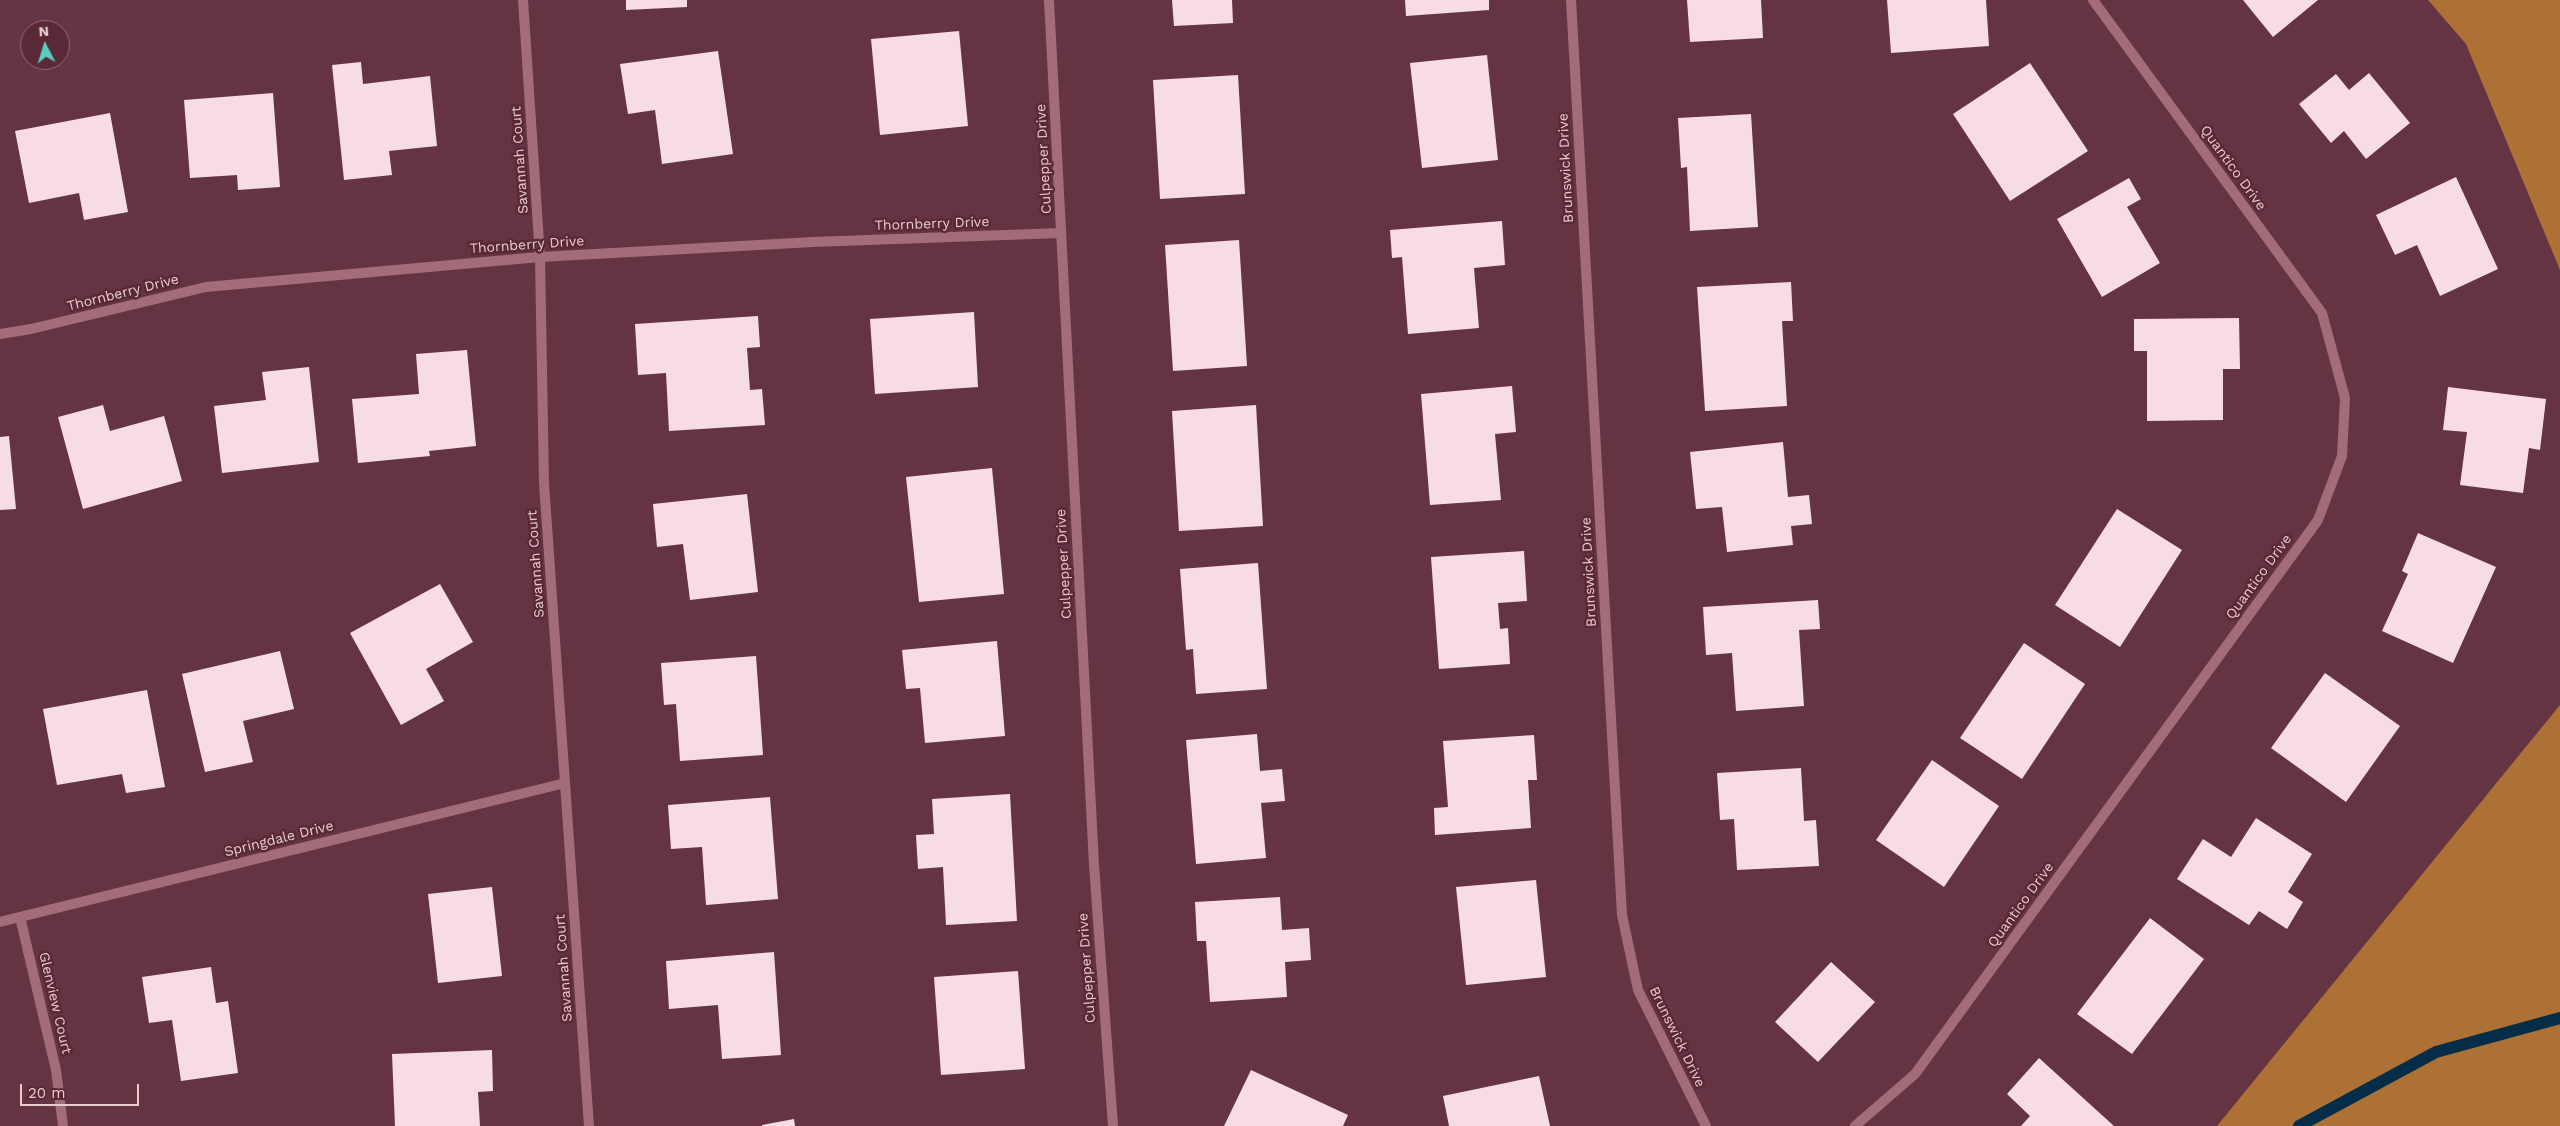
<!DOCTYPE html>
<html>
<head>
<meta charset="utf-8">
<style>
	body { margin:0 }
	#map { position:relative; width:2560px; height:1126px; overflow:hidden; background:#653442; font-family:"Work Sans",sans-serif }
	canvas { display:block }
	.north { position:absolute; left:20px; top:20px; width:50px; height:50px; box-sizing:border-box; background:#5a2937; border:1px solid #936975; border-radius:50%; rotate:355deg; font-size:14px; font-weight:700; line-height:20px; text-align:center; color:#e9cad1 }
	.north::after { content:''; display:block; margin:auto; width:18px; height:22px; background:#5acebe; clip-path:polygon(50% 0,100% 100%,50% 72%,0 100%) }
	.scale { position:absolute; left:20px; top:1084px; width:119px; height:22px; box-sizing:border-box; border:2px solid #e9cad1; border-top:0; padding-left:6px; font-size:15px; line-height:18px; white-space:nowrap; color:#e9cad1; -webkit-text-stroke:4px #5a2937; paint-order:stroke }
</style>
</head>
<body>
<div id="map">
<canvas width="2560" height="1126"></canvas>
<div class="north">N</div>
<div class="scale">20 m</div>
</div>
<script>
const ctx = document.querySelector('canvas').getContext('2d');
ctx.lineJoin = 'round';
function fillPath(path, color) { ctx.fillStyle = color; ctx.fill(path, 'evenodd'); }
function stroke(path, color, width, dash) { ctx.strokeStyle = color; ctx.lineWidth = width; ctx.lineCap = dash ? 'butt' : 'round'; ctx.setLineDash(dash || []); ctx.stroke(path); }
function drawText(font, color, halo, rows, align = 'center') {
  ctx.font = font + ' "Work Sans",sans-serif'; ctx.lineWidth = 5; ctx.setLineDash([]); ctx.textBaseline = 'middle'; ctx.strokeStyle = halo; ctx.fillStyle = color; for (const [text, x, y, turn = 0] of rows) {
    ctx.save(); ctx.translate(x, y); ctx.rotate((+turn || 0) * Math.PI / 180); ctx.textAlign = isNaN(turn) ? turn : align; if (halo) ctx.strokeText(text, 0, 0); ctx.fillText(text, 0, 0); ctx.restore();
  }
}
fillPath(new Path2D(`
	M2428,0H2560V270L2466,44Z
	M2560,705V1126H2217Z`), '#ad7136');
stroke(new Path2D(`
	M2299,1126L2436,1052L2560,1018`), '#052d47', 12);
fillPath(new Path2D(`
	M626,0H687V7L626,10Z
	M1172,0H1232L1233,23L1174,26Z
	M1405,0H1489V10L1406,16Z
	M1687,0H1761L1763,38L1690,42Z
	M1887,0H1986L1989,46L1891,53Z
	M2243,0H2318L2273,37Z
	M959,31L968,126L880,135L871,39Z
	M718,51L733,154L662,164L655,110L628,114L620,64Z
	M1487,55L1498,160L1422,168L1410,63Z
	M361,62L363,84L430,76L437,146L389,151L392,175L344,180L332,65Z
	M2030,63L2088,151L2010,201L1953,114Z
	M2369,73L2410,123L2366,159L2344,131L2331,143L2299,104L2336,74L2349,90Z
	M1238,75L1245,194L1160,199L1153,80Z
	M273,93L280,187L238,190L237,175L190,178L184,100Z
	M110,113L128,212L84,220L79,193L29,203L15,131Z
	M1751,114L1758,227L1690,231L1687,167L1681,168L1678,118Z
	M2456,177L2498,269L2440,296L2417,245L2395,255L2376,215Z
	M2129,178L2141,199L2127,207L2160,263L2102,297L2057,219Z
	M1502,221L1505,265L1474,268L1479,328L1408,334L1402,257L1392,258L1390,230Z
	M1239,240L1247,366L1173,371L1165,245Z
	M1791,282L1793,321H1782L1787,406L1705,411L1697,287Z
	M974,312L978,387L875,394L870,319Z
	M758,316L760,347L747,348L750,390L762,389L765,425L669,431L666,373L638,375L635,324Z
	M2239,318L2240,369H2223V420L2147,421V351H2134V319Z
	M467,350L476,446L429,451L430,456L358,463L352,399L419,394L416,354Z
	M309,367L319,462L222,473L214,406L266,400L262,372Z
	M1512,386L1516,432L1495,434L1501,500L1430,505L1421,394Z
	M2448,387L2546,399L2540,450L2529,448L2523,493L2460,485L2467,432L2443,430Z
	M103,405L110,431L164,416L182,481L83,509L58,417Z
	M1256,405L1263,526L1179,531L1172,411Z
	M9,436L16,509L0,510V437Z
	M1783,442L1788,497L1809,495L1812,524L1791,526L1793,545L1727,552L1722,507L1696,509L1690,452Z
	M992,468L1004,594L919,602L906,477Z
	M747,494L758,592L690,600L683,544L657,547L653,504Z
	M2117,509L2182,550L2120,647L2055,605Z
	M2418,533L2496,567L2453,663L2382,631L2408,574L2402,571Z
	M1524,551L1527,601L1498,603L1500,629L1508,628L1510,664L1439,669L1431,557Z
	M1258,563L1267,689L1196,694L1193,649L1186,650L1180,569Z
	M440,584L473,642L426,669L444,701L401,725L350,633Z
	M1818,600L1820,629L1799,630L1804,706L1736,711L1732,653L1706,655L1703,607Z
	M997,641L1005,736L925,743L920,688L906,689L902,650Z
	M2024,643L2085,684L2022,779L1960,738Z
	M280,651L294,709L243,721L253,762L205,772L182,674Z
	M756,656L763,755L680,761L676,704L664,705L661,663Z
	M2325,673L2400,726L2346,802L2271,748Z
	M147,690L165,787L126,793L122,774L57,785L43,709Z
	M1257,734L1260,771L1282,769L1285,801L1261,803L1266,858L1196,864L1186,740Z
	M1534,735L1537,780H1528L1531,828L1435,835L1434,808L1448,807L1443,741Z
	M1932,760L1999,806L1944,887L1876,840Z
	M1801,768L1804,821L1816,820L1819,866L1737,870L1734,819L1720,820L1717,773Z
	M1010,794L1017,921L946,925L943,867L918,869L916,835L934,834L932,799Z
	M770,797L778,899L706,905L702,847L671,849L668,805Z
	M2256,818L2312,854L2288,892L2303,902L2287,929L2259,911L2249,925L2177,879L2203,839L2231,857Z
	M1536,880L1546,977L1466,985L1456,887Z
	M492,887L502,976L438,983L428,894Z
	M1280,897L1282,930L1309,928L1311,960L1285,962L1287,997L1210,1002L1206,941H1197L1195,902Z
	M2150,918L2204,959L2132,1054L2077,1014Z
	M774,952L781,1055L722,1059L718,1005L669,1009L666,961Z
	M1831,962L1875,1002L1818,1062L1775,1022Z
	M211,967L216,1003L228,1001L238,1073L181,1081L172,1020L149,1023L142,977Z
	M1018,971L1025,1069L941,1075L934,977Z
	M492,1050L493,1091L478,1092L480,1126H395L392,1054Z
	M2039,1058L2114,1126H2021L2030,1116L2007,1094Z
	M1251,1070L1348,1115L1343,1126H1224Z
	M1539,1076L1550,1126H1449L1443,1096Z
	M794,1119L795,1126H762V1125Z`), '#f7dde3');
stroke(new Path2D(`
	M523,0L540,257L544,483L589,1126
	M1049,0L1094,865L1113,1126
	M1571,0L1622,915L1638,990L1706,1126
	M0,334L31,329L206,287L540,257L813,242L1061,233
	M20,917L56,1070L63,1126
	M0,922L565,783
	M1855,1126L1915,1074L2318,520L2342,456L2345,398L2322,313L2093,0`), '#a36c7a', 10);
drawText('14px', '#e9cad1', '#5a2937', [
	["Culpepper Drive",1044,159,-93],
	["Savannah Court",520,160,-94],
	["Brunswick Drive",1566,168,-93],
	["Quantico Drive",2233,168,54],
	["Thornberry Drive",932,224,-2],
	["Thornberry Drive",527,245,-4],
	["Thornberry Drive",123,293,-14],
	["Savannah Court",536,564,-94],
	["Culpepper Drive",1064,564,-93],
	["Brunswick Drive",1589,572,-93],
	["Quantico Drive",2259,577,-54],
	["Springdale Drive",279,839,-14],
	["Quantico Drive",2021,905,-54],
	["Savannah Court",564,968,-94],
	["Culpepper Drive",1087,968,-94],
	["Glenview Court",55,1003,77],
	["Brunswick Drive",1677,1037,64]
]);
</script>
</body>
</html>
